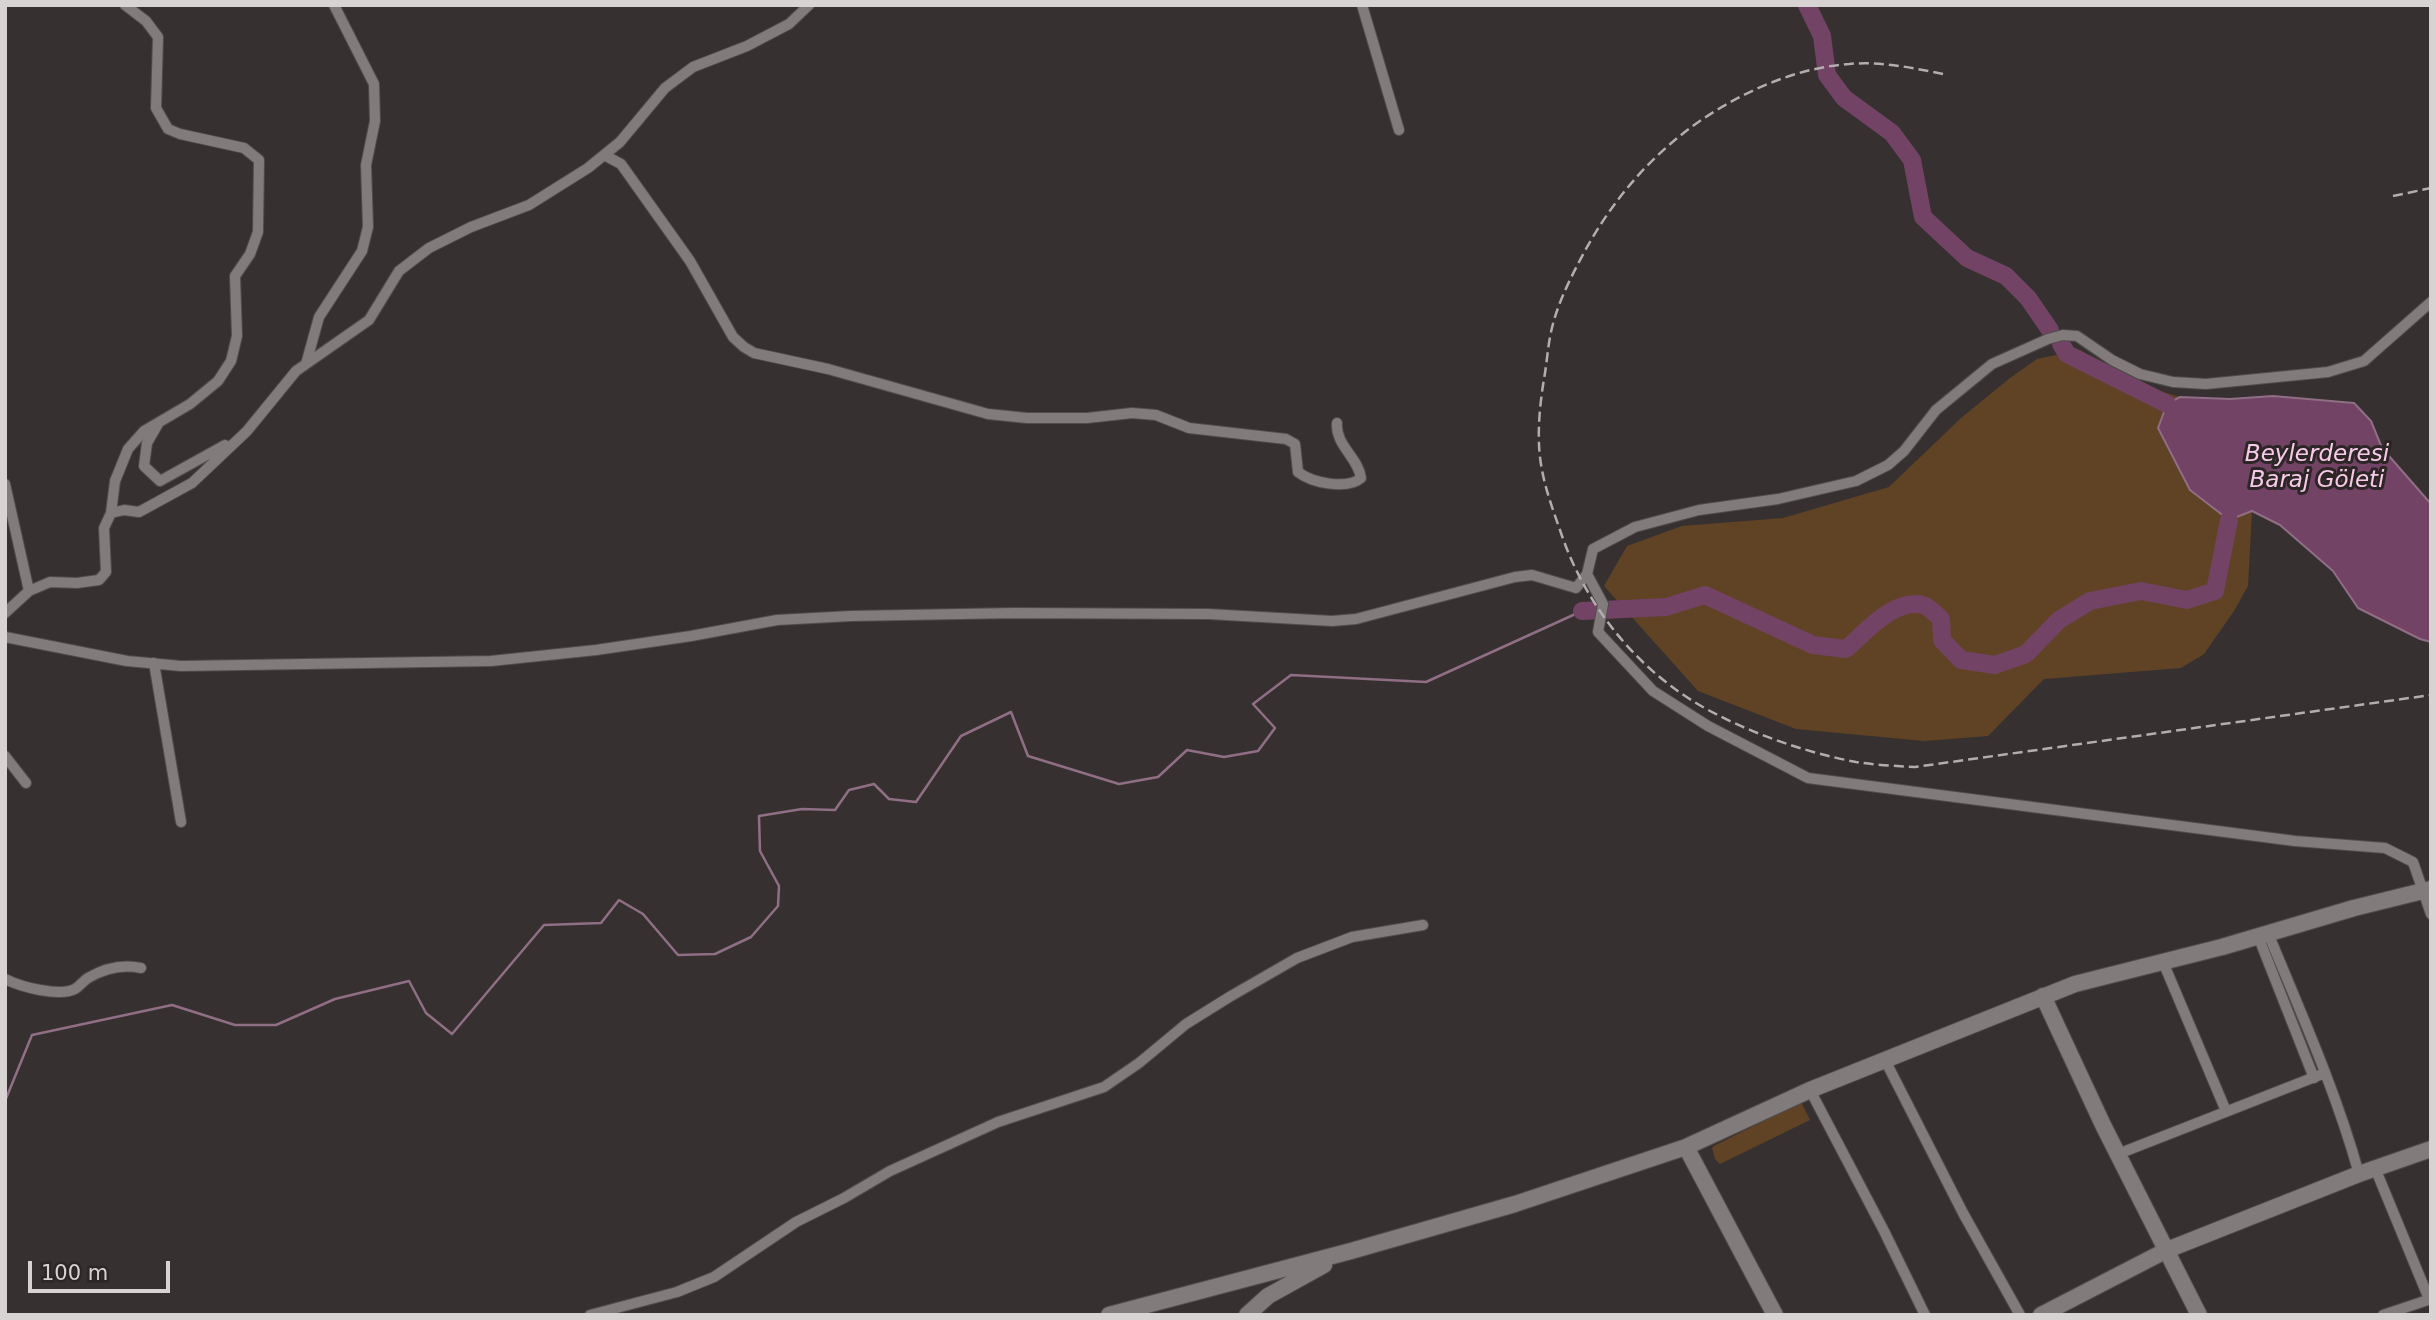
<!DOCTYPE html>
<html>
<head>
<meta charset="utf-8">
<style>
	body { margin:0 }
	#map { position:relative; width:2436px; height:1320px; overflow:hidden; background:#363130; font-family:"DejaVu Sans",sans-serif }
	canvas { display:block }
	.frame { position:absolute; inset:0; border:7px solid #d7d3d3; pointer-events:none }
	.scale { position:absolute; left:28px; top:1261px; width:142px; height:32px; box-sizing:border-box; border:4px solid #d7d3d3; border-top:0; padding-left:9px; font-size:21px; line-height:24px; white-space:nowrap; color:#d7d3d3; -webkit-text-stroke:5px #2c2726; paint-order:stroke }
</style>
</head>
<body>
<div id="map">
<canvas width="2436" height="1320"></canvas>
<div class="frame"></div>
<div class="scale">100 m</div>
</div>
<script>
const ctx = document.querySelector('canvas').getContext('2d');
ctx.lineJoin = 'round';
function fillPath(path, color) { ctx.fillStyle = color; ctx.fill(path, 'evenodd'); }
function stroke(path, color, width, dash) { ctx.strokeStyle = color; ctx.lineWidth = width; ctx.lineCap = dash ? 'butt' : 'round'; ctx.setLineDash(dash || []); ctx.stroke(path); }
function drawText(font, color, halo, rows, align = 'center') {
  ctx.font = font + ' "DejaVu Sans",sans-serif'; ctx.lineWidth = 6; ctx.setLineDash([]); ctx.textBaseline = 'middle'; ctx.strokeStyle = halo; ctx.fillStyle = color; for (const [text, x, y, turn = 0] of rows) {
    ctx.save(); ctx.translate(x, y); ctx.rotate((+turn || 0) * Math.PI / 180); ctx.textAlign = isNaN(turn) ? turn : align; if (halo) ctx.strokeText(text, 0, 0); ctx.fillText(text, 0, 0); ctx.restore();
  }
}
fillPath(new Path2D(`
	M2080,350L2127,381L2180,397L2167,404L2252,511L2248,586L2234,611L2204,654L2181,668L2044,679L1988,736L1924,741L1796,729L1698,691L1604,586L1627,546L1682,526L1783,518L1889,487L1961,418L2010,378L2037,359Z
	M1801,1102L1810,1120L1720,1164L1715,1159L1712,1148L1714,1146Z`), '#5f4324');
const water = new Path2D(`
	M2273,396L2354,403L2371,421L2382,448L2431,504V642L2420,639L2358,608L2333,571L2280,525L2252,511L2229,520L2190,490L2158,428L2167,404L2180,397L2230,399Z`);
fillPath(water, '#724364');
stroke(water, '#906e85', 2);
stroke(new Path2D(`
	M5,1101L32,1035L172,1005L235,1025H276L335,999L409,981L426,1013L452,1034L544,925L601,923L619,900L643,914L678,955L715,954L751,937L778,906L779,886L760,851L759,816L802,809L835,810L849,790L874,784L889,799L916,802L961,736L1011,712L1028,756L1119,784L1158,777L1187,750L1224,757L1258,751L1275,728L1253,704L1291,675L1426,682L1582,611`), '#906e85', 2.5);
stroke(new Path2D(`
	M1807,5L1822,36L1827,75L1844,98L1892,133L1912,160L1923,217L1967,258L2006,276L2028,298L2050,330
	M2061,344L2067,354L2167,404
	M1582,611L1666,607L1705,595L1813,645L1846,649C1866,632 1894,598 1923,605C1929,607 1936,614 1941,619L1942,640L1961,660L1995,665L2026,654L2059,620L2090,601L2141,591L2187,600L2215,591L2229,520`), '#724364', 18);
const street = new Path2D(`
	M1362,5L1399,130
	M604,155L621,164L690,261L733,337L744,347L754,353L828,369L988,414L1027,418H1087L1132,413L1156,415L1189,428L1286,439L1295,444L1298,472C1312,483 1347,490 1361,478C1358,457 1335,445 1337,423
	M306,364L319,317L362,251L368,227L366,165L375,121L374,84L334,5
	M158,424L147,443L144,466L160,481L225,445
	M5,484L29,591
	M111,513L115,481L128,449L144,431L190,404L218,381L231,361L237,336L235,276L250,254L258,232L259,160L244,148L180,134L168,129L156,108L158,37L146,21L125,5
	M1587,574L1603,604L1598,632L1653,691L1708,726L1808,778L2295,841L2385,848L2413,862L2431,914
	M5,613L29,591L50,582L77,583L99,580L106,572L104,528L111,513L124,510L139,512L192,483L247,431L296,371L369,320L399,271L429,248L471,227L529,205L588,168L620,142L665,88L693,67L747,46L789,24L809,5
	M5,637L127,661L181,666L491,661L596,650L691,636L777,620L851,616L1014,613L1208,614L1332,621L1356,619L1515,577L1532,575L1576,588L1587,574L1593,549L1635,527L1699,510L1778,499L1856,481L1888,465L1904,451L1936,410L1992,364L2048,339L2063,335L2077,336L2112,360L2140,374L2173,382L2206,384L2328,372L2364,361L2431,302
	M154,663L181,822
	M5,756L26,783
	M2268,933C2301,1013 2336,1091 2359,1174
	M2258,936L2314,1078
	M2163,962L2226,1111
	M5,979C21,987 59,997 75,989C80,986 83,981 88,978C105,968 122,964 141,968
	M1885,1060L1963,1213L2020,1315
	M1810,1090L1884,1231L1925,1315
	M2118,1154L2325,1073
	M2375,1168L2429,1299
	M590,1315L677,1292L714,1277L796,1222L844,1198L890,1171L998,1122L1104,1087L1139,1063L1186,1024L1231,996L1297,958L1352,937L1423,925
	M2383,1315L2431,1299`);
const secondary = new Path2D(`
	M2043,996L2103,1125L2199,1315
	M1686,1147L1775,1315
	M1109,1315L1351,1251L1515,1204L1686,1147L1810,1090L2075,984L2222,947L2354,908L2431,889
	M1247,1315L1268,1296L1324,1265
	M2041,1315L2167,1250L2359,1174L2431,1149`);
stroke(street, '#514d4c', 12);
stroke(secondary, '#514d4c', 18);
stroke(street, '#817b7b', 10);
stroke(secondary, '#817b7b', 16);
stroke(new Path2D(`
	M1943,74C1913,68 1881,61 1849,64C1806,67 1764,83 1727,104C1660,142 1611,198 1577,266C1566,287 1556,309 1551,332C1548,346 1547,360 1545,373C1541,396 1538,421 1539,444C1540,474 1550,502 1560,530C1580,591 1619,647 1671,686C1719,723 1797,751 1856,762C1875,765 1896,766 1915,767L2431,695
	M2393,196L2431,188`), '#b2aeae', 2.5, [10, 5]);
drawText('italic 23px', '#f8cae8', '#2c2726', [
	["Beylerderesi",2317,455],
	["Baraj Göleti",2317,481]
]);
</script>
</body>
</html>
